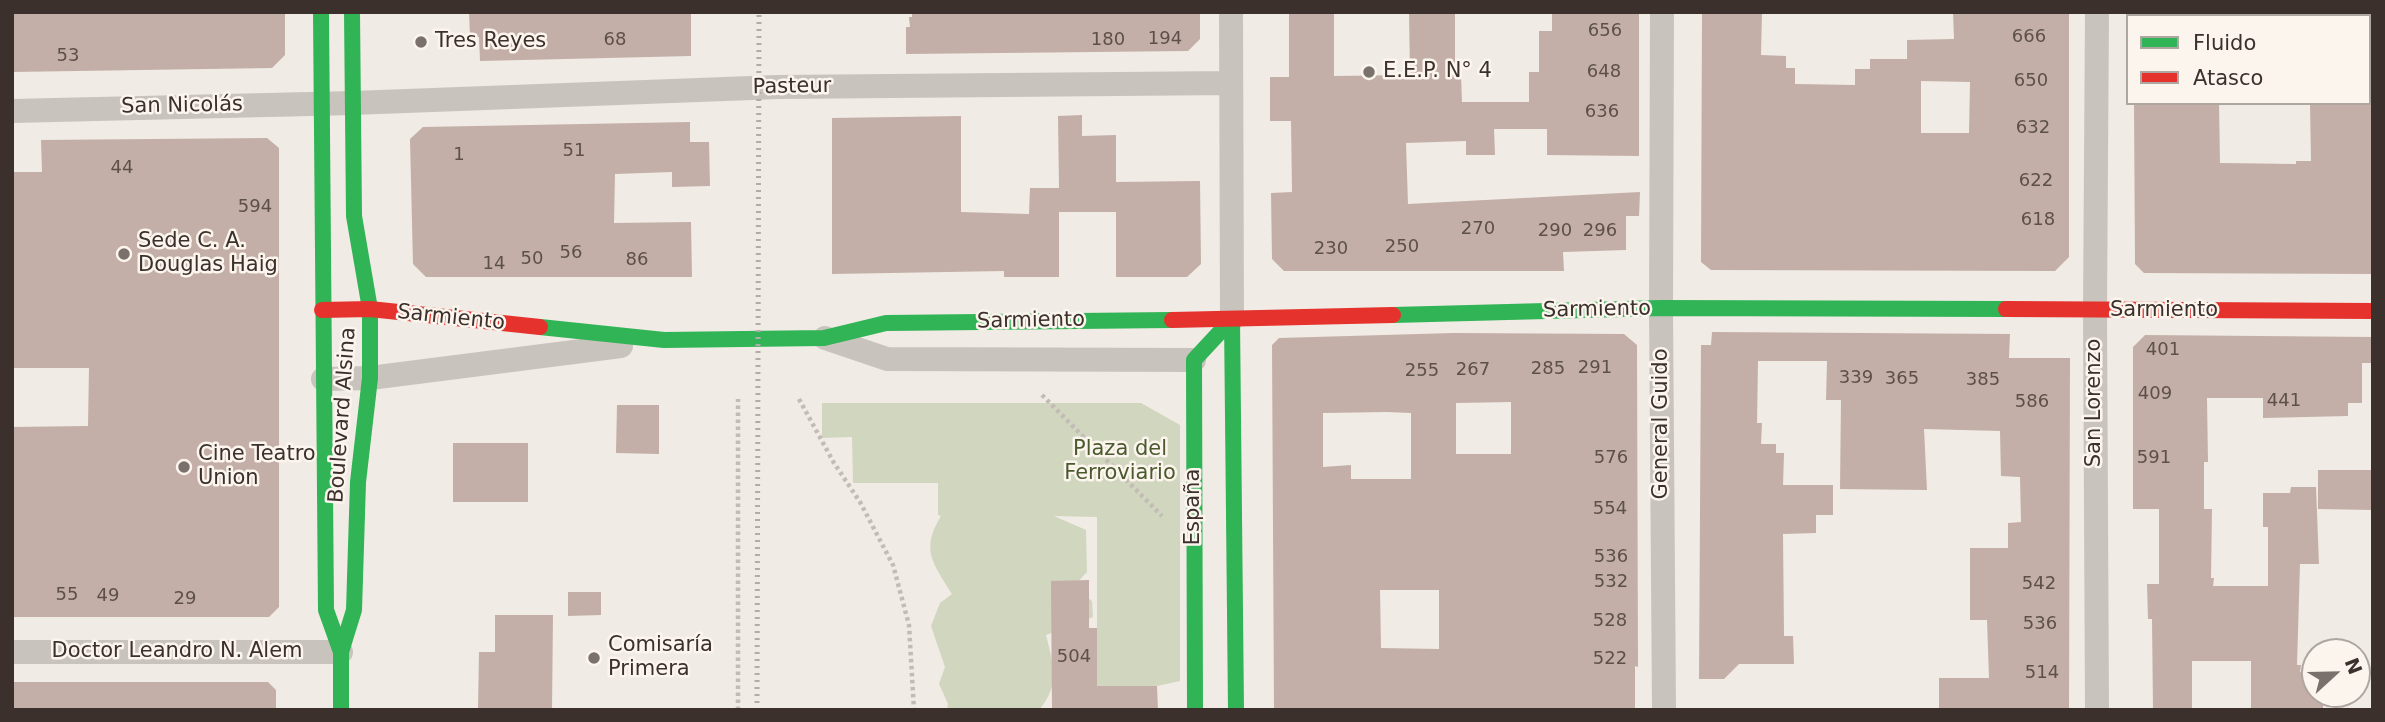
<!DOCTYPE html>
<html>
<head>
<meta charset="utf-8">
<style>
	body { margin:0 }
	#map { position:relative; width:2385px; height:722px; overflow:hidden; background:#f0ebe5; font-family:"DejaVu Sans",sans-serif }
	canvas { display:block }
	.frame { position:absolute; inset:0; border:14px solid #3b302b; pointer-events:none }
	.legend { position:absolute; left:2126px; top:14px; width:245px; height:91px; box-sizing:border-box; background:#fbf5ee; border:2px solid #aea6a0; margin:0; padding:9px 12px; list-style:none; font-size:21px; color:#3b302b }
	.legend li { display:flex; align-items:center; gap:14px; height:35px }
	.legend b { width:35px; border:2px solid #aea6a0 }
	.north { position:absolute; left:2301px; top:638px; width:70px; height:70px; box-sizing:border-box; background:#fbf5ee; border:2px solid #aea6a0; border-radius:50%; rotate:68deg; font-size:19px; font-weight:700; line-height:28px; text-align:center; color:#3b302b }
	.north::after { content:''; display:block; margin:auto; width:24px; height:32px; background:#7a716c; clip-path:polygon(50% 0,100% 100%,50% 72%,0 100%) }
</style>
</head>
<body>
<div id="map">
<canvas width="2385" height="722"></canvas>
<div class="frame"></div>
<ul class="legend">
<li><b style="height:9px;background:#30b455"></b>Fluido</li>
<li><b style="height:9px;background:#e5322d"></b>Atasco</li>
</ul>
<div class="north">N</div>
</div>
<script>
const ctx = document.querySelector('canvas').getContext('2d');
ctx.lineJoin = 'round';
function fillPath(path, color) { ctx.fillStyle = color; ctx.fill(path, 'evenodd'); }
function stroke(path, color, width, dash) { ctx.strokeStyle = color; ctx.lineWidth = width; ctx.lineCap = dash ? 'butt' : 'round'; ctx.setLineDash(dash || []); ctx.stroke(path); }
function drawText(font, color, halo, rows, align = 'center') {
  ctx.font = font + ' "DejaVu Sans",sans-serif'; ctx.lineWidth = 5; ctx.setLineDash([]); ctx.textBaseline = 'middle'; ctx.strokeStyle = halo; ctx.fillStyle = color; for (const [text, x, y, turn = 0] of rows) {
    ctx.save(); ctx.translate(x, y); ctx.rotate((+turn || 0) * Math.PI / 180); ctx.textAlign = isNaN(turn) ? turn : align; if (halo) ctx.strokeText(text, 0, 0); ctx.fillText(text, 0, 0); ctx.restore();
  }
}
fillPath(new Path2D(`
	M822,403H1141L1180,425V681L1157,686H1097V517L1054,516L1086,530L1087,572L1074,586L1092,601L1093,617L1046,635C1053,665 1061,684 1039,710H947L948,704L939,684L945,667L931,626L940,603L952,594C933,563 920,550 941,516L938,515V483H853L852,437L822,438Z`), '#d1d6bf');
fillPath(new Path2D(`
	M12,12H285V55L272,68L12,72Z
	M469,12H691V56L480,61L479,37H470Z
	M912,12H1200V39L1188,51L906,54V27H910L909,17H912Z
	M1289,12H1334V76L1410,75L1409,12H1455V76H1461L1462,102H1529V72H1539V31H1552V12L1639,13V156L1547,155V129H1494L1495,155H1466V141L1406,143L1408,204L1640,192L1639,216H1626V250L1563,252L1564,271H1284L1272,259L1271,193L1292,192L1291,121H1270V77H1289Z
	M1702,12H1762L1761,55L1786,56V68H1795V84L1855,85V69H1870V59H1907V40L1954,39L1953,12H2069V257L2055,271L1711,270L1701,262ZM1921,81L1970,82L1969,133H1921Z
	M2134,103H2219L2220,163L2296,164V161H2311L2310,103H2373V274L2144,273L2135,264Z
	M1082,115V136L1116,135V182L1200,181L1201,264L1187,277H1116V212H1059V277H1004V271L832,274V118L961,116V212L1029,214L1030,188H1059L1058,116Z
	M690,122V142H709L710,186L672,187V172L615,174L614,223L691,222L692,277H426L413,264L410,139L423,127Z
	M267,138L279,148V607L269,617H12V427L88,426L89,368H12V172H42L41,140Z
	M1712,332L2010,334L2009,358H2070L2069,710H1939V678H1989L1987,620H1970V548H2008V523L2021,522L2020,477L2001,476L2000,431L1924,429L1927,490L1840,489L1841,400H1826L1827,361H1758L1757,423H1762L1761,444H1776V453H1784L1783,485H1833V515H1816V533L1783,534L1784,636H1793L1794,664H1739L1724,679H1699L1701,345H1711Z
	M1454,333L1624,334L1637,345L1638,667L1635,666V710H1274L1272,345L1279,338ZM1511,402V454H1456V403ZM1387,412L1411,413V479H1351V465L1323,467V413ZM1380,590H1439V649L1381,648Z
	M2145,335L2373,337V363H2362V403H2348V416L2263,418V398H2207L2208,462H2204V509H2212L2211,578H2214L2213,586H2268V527H2263V493H2290L2291,487H2316L2319,564H2300L2297,665H2301L2300,672H2315V694H2323V710H2251V661H2192V710H2153L2152,619H2148L2147,584H2159V509H2133V347Z
	M617,405H659V454L616,453Z
	M453,443H528V502H453Z
	M2318,470H2373V510L2318,509Z
	M1089,580V628H1097V686H1157L1158,710H1052L1051,581Z
	M568,592H601V615L568,616Z
	M495,615H553L552,710H478L479,652H495Z
	M12,682H268L276,690V710H12Z`), '#c3afa7');
stroke(new Path2D(`
	M1042,395L1162,516
	M799,399L834,463L860,502L893,565L909,625L914,710
	M738,710V399`), '#c2bbb6', 4.5, [3.5, 3.5]);
stroke(new Path2D(`
	M1231,12L1232,319
	M1662,12L1661,308L1664,710
	M12,111L353,103L778,87L1231,83
	M825,338L887,359L1194,360
	M323,379L370,378L621,346
	M12,652H341
	M2097,710L2095,311L2097,12`), '#c9c3be', 24);
stroke(new Path2D(`
	M321,12L326,610L341,652
	M1393,315L1661,308L2006,309
	M1232,319L1236,710
	M540,327L664,340L824,338L886,323L1172,320
	M341,710V652L354,610L358,482L370,378V309L354,216L352,12
	M1195,710L1194,360L1232,319`), '#30b455', 16);
stroke(new Path2D(`
	M2006,309L2373,311
	M322,310L370,309L540,327
	M1172,320L1393,315`), '#e5322d', 16);
stroke(new Path2D(`
	M757,710L759,12`), '#b1aca8', 5, [2, 5]);
for (const [x, y, r, color] of [
	[421,42,7,"#7a716c"],
	[1369,72,7,"#7a716c"],
	[124,254,7,"#7a716c"],
	[184,467,7,"#7a716c"],
	[594,658,7,"#7a716c"]
]) { const dot = new Path2D(); dot.arc(x, y, r, 0, 2 * Math.PI); ctx.fillStyle = color; ctx.fill(dot); stroke(dot, '#fbf5ee', 2.5); }
drawText('18px', '#5d504a', null, [
	["656",1605,31],
	["666",2029,37],
	["194",1165,39],
	["68",615,40],
	["180",1108,40],
	["53",68,56],
	["648",1604,72],
	["650",2031,81],
	["636",1602,112],
	["632",2033,128],
	["51",574,151],
	["1",459,155],
	["44",122,168],
	["622",2036,181],
	["594",255,207],
	["618",2038,220],
	["270",1478,229],
	["290",1555,231],
	["296",1600,231],
	["250",1402,247],
	["230",1331,249],
	["56",571,253],
	["50",532,259],
	["86",637,260],
	["14",494,264],
	["401",2163,350],
	["291",1595,368],
	["285",1548,369],
	["267",1473,370],
	["255",1422,371],
	["339",1856,378],
	["365",1902,379],
	["385",1983,380],
	["409",2155,394],
	["441",2284,401],
	["586",2032,402],
	["576",1611,458],
	["591",2154,458],
	["554",1610,509],
	["536",1611,557],
	["532",1611,582],
	["542",2039,584],
	["55",67,595],
	["49",108,596],
	["29",185,599],
	["528",1610,621],
	["536",2040,624],
	["504",1074,657],
	["522",1610,659],
	["514",2042,673]
]);
drawText('21px', '#3b302b', '#fbf5ee', [
	["Tres Reyes",435,42],
	["E.E.P. N° 4",1383,72],
	["Sede C. A.",138,242],
	["Douglas Haig",138,266],
	["Cine Teatro",198,455],
	["Union",198,479],
	["Comisaría",608,646],
	["Primera",608,670]
], 'left');
drawText('21px', '#3b302b', '#fbf5ee', [
	["Pasteur",792,87,-1],
	["San Nicolás",182,106,-1],
	["Sarmiento",1597,310,-1],
	["Sarmiento",2164,311],
	["Sarmiento",451,318,6],
	["Sarmiento",1031,321,-1],
	["San Lorenzo",2095,403,-90],
	["Boulevard Alsina",343,415,-86],
	["General Guido",1662,424,-90],
	["España",1194,507,-90],
	["Doctor Leandro N. Alem",177,652]
]);
drawText('21px', '#4a5a2e', '#fbf5ee', [
	["Plaza del",1120,450],
	["Ferroviario",1120,474]
]);
</script>
</body>
</html>
